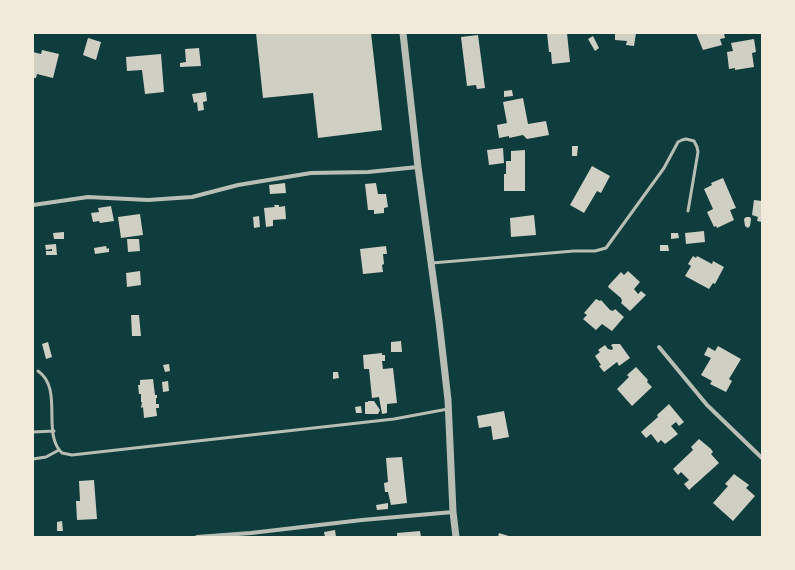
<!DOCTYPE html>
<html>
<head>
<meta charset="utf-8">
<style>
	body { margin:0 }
	#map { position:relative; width:795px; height:570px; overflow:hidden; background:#0f3d3e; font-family:Roboto,sans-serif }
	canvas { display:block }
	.frame { position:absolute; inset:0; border:34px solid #f1e9da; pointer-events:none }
</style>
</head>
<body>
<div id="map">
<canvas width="795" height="570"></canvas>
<div class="frame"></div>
</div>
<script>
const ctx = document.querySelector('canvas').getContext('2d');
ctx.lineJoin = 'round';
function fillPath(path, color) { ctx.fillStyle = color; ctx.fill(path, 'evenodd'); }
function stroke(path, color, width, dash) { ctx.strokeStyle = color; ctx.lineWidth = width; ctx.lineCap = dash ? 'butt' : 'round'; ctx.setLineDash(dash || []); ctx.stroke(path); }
fillPath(new Path2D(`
	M256,33H371L382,130L318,138L313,93L263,98Z
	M547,33H567L570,62L552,64L551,52H549Z
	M615,33H636L634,46L626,45L627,41L615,40Z
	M696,33H724L725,38L720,39L722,45L703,50Z
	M478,35L485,88L477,89L476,85L467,86L461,37Z
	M593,36L599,48L595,51L588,39Z
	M88,38L101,42L96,60L83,55Z
	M754,39L756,52L752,53L754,67L735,70V68L729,69L727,52L733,51L731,43Z
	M199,48L201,66L180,67V63L186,62L185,49Z
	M42,50L59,54L53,78L37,74L36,78H33V52L41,54Z
	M161,54L164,92L145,94L142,70L127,71L126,57Z
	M512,90L513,96L504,97V91Z
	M206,92L207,101L203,102L204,110L198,111L197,102L194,103L192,94Z
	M523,98L528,124L546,121L549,135L527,139L523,135L509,138V136L499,138L497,125L507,123L503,102Z
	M572,146H578L577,156H572Z
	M503,148L504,163L489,165L487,150Z
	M525,150V191H504V174H506V161H511V151Z
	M592,166L610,176L601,193L597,191L584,213L570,205Z
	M723,178L736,208L730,210L734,220L717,228L716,226L714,227L707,212L713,209L704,189L712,185L711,183Z
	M285,183L286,193L270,194L269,185Z
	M376,183L378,194H386L388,207L384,208V213L374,214V210H368L365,184Z
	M754,200L762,201V222L757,221L758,217L752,215Z
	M274,205H279V207L285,206L286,219L273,220V226L266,227L264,208L275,207Z
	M111,206L114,221L100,223L99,221L93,222L91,213L99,212L98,208Z
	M140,214L143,235L121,238L118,217Z
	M534,215L536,235L511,237L510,218Z
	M259,216L260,227L254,228L253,217Z
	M746,217H750L751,219L750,226L748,228L745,226L744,219Z
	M704,231L705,242L686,244L685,233Z
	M64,232V239H54L53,233Z
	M671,233H678L679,238L671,239Z
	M127,239H139L140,251L128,252Z
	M56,244L57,255H46V251H52V249L46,250L45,245Z
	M660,245H668L669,251H660Z
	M106,246L107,249L109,248V252L95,254L94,248Z
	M386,246L387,254H383L384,264L382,265L383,272L363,274L360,249Z
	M693,256L696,258L697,256L712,264L713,261L724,267L715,284L713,283L709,289L685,276L691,266L688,264Z
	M140,271L141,285L127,287L126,273Z
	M628,271L640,282L634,289L638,294L641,291L646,295L630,311L621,303L622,301L621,298L608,287L609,285L621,272L624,275Z
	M596,299L600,301L601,300L610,310L613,311L615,309L624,317L612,331L602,324L596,330L583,319L587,315L584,313Z
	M131,315H139L141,336H132Z
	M401,341L402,352H391V342Z
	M48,342L52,357L46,359L42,344Z
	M613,344H620L630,358L619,366L617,362L604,372L599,366L601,365L595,356L600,352L598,350L605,345L608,349L612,350L613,348L611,345Z
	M718,346L741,359L729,379L732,381L726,392L710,384L712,381L701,375L711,358L704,355L708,347L715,351Z
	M382,353V355H385V361H382L383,369L393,368L397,403L387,404V413L382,414L379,397L372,398L369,369H364L363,355Z
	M169,364L170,371L165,372L163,365Z
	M636,367L648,380L647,382L652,387L632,406L617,389L629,377L627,375Z
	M333,372H338L339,378L333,379Z
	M153,379L155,395H157V398H156V404H159V408H156L157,416L144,418L143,407L141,408L142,402H141V394H139L138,385H140V380Z
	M168,381L169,391L163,392L162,382Z
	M368,401H374L380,410L378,414H365V402H368Z
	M669,404L684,422L679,426L676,422L671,426L678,434L665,444L661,440L658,443L651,434L646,438L641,432L658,417L657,415Z
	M361,406L362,413H356L355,407Z
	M504,411L509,437L493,440L491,426L479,428L477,416Z
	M699,439L711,449L713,452L711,454L719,463L689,490L684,484L689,480L681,472L678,475L673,469L693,450L691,447Z
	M402,457L407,503L391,505L388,492H385L384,483L388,482L386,458Z
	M734,474L749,485L746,488L755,496L733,521L713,503L728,486L725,484Z
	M94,480L97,519L77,520L76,501H80L79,481Z
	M388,503V509L377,510L376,505Z
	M62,521L63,531H57V522Z
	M335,530L336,537H325L324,532Z
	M420,531L421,537H397V533Z
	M499,533L512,537H498Z`), '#cfcfc3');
stroke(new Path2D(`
	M432,263L574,251H595L606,248L664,168L678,142L682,140L686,139L694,141L697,147L698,152L688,211
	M38,371C64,389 41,433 62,453L72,455L394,419L448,409
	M33,432L54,431
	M33,459L46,457L59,450`), '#b8beb3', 3);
stroke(new Path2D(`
	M33,205L88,197L148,200L192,197L238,185L311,173L368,172L418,167
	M659,347L707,405L762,458
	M197,537L251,533L362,520L453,512`), '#b8beb3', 4);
stroke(new Path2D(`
	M403,33L418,167L439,321L448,400L453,512L456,537`), '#b8beb3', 7);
</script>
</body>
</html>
